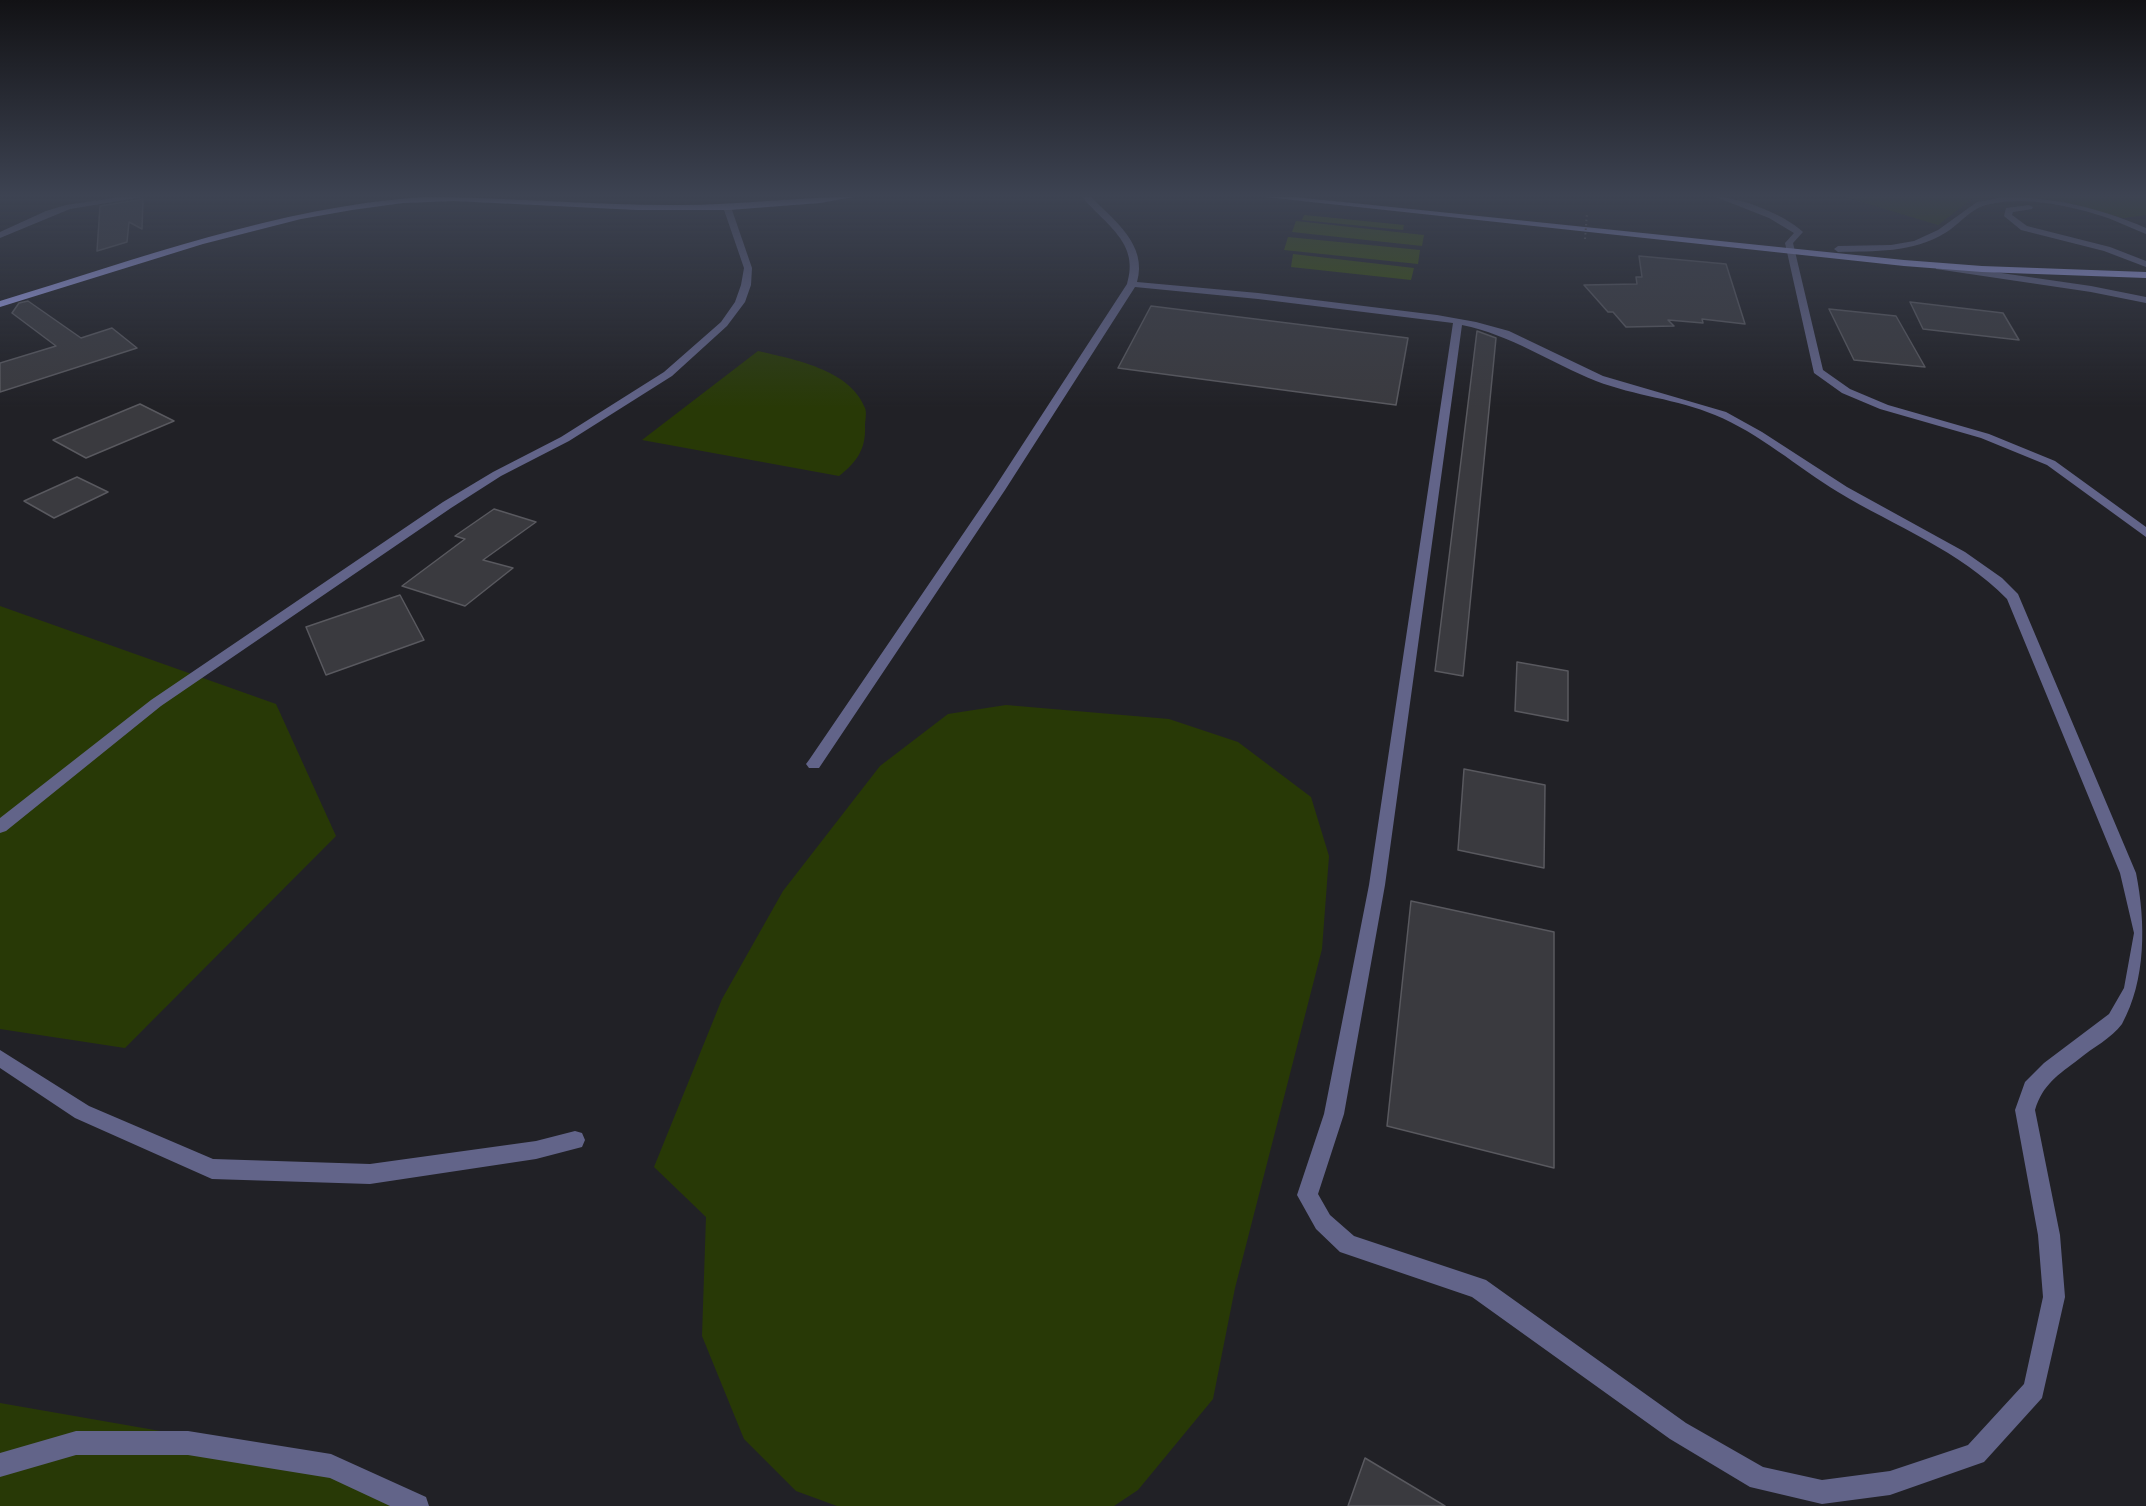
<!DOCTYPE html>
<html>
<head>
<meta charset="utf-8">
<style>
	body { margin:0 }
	canvas { display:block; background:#212126 }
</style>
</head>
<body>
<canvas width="2146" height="1506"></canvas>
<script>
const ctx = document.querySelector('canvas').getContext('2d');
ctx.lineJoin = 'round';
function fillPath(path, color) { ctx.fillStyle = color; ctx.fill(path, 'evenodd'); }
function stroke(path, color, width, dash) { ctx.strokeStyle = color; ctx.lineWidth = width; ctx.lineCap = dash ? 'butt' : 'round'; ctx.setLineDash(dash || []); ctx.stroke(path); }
fillPath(new Path2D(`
	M1845,197H2000L1972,199L1938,225Z
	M2018,197H2146V215L2123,218L2062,201Z
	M758,351C792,359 850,369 865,408C867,413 865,421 865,426C866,449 857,462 839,476L642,440Z
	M0,606L276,704L336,836L125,1048L0,1029Z
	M1006,705L1169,719L1238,742L1311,797L1329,856L1322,949L1235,1288L1213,1399L1138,1490L1114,1506H837L796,1491L744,1439L702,1336L706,1217L654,1167L722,999L783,891L880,766L948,714Z
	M0,1403L332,1461L427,1506H0Z`), '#283906');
fillPath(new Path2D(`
	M1304,215L1404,225L1403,230L1302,220Z
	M1296,221L1424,235L1422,246L1292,232Z
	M1288,237L1420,250L1418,264L1284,250Z
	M1293,254L1414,268L1411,280L1291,267Z`), '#3b5303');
const building = new Path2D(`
	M143,199L142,229L129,222L127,242L97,251L100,206Z
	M1639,256L1726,264L1745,324L1702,319L1703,323L1668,320L1674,326L1626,327L1613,312H1608L1584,285L1637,284L1636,277H1642Z
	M28,301L81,338L112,328L137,348L0,392V363L56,346L12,313L19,303Z
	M1910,302L2003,313L2019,340L1923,329Z
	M1151,306L1408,338L1396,405L1118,368Z
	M1829,309L1896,316L1925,367L1854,360Z
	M1477,331L1496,338L1463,676L1435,671Z
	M140,404L174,421L86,458L53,440Z
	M77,477L108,492L54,518L24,501Z
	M494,509L536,522L483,560L513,568L465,606L402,586L465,539L455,536Z
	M400,595L424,640L326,675L306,627Z
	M1517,662L1568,671V721L1515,711Z
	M1464,769L1545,785L1544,868L1458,850Z
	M1411,901L1554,932V1168L1387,1126Z
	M1365,1458L1445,1506H1348Z`);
fillPath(building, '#3a3a3f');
stroke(building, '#59595f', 1.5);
fillPath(new Path2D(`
	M120,197H143L70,209L0,238V232L46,211L66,205Z
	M1082,197H1091C1114,220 1148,245 1137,282L1258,293L1437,315L1476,322L1509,331L1603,376L1726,412L1762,432L1847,487L1965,552L2002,578L2018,594L2136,873C2146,923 2146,980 2122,1024C2112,1038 2092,1048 2079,1059C2058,1075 2043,1084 2035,1110L2060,1235L2065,1297L2042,1398L1984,1462L1890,1495L1822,1504L1750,1487L1670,1439L1472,1297L1340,1252L1316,1229L1297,1195L1324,1114L1369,885L1453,323L1258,299L1135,287L1005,490L819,768H809L806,764L809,760L993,490L1127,284C1140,243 1106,225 1082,197ZM1462,325C1511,335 1551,363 1596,381C1635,396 1677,399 1715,415C1759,433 1797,467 1838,492C1896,527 1959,550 2007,599L2120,873L2134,933L2124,988L2109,1014L2044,1063L2025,1082L2015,1110L2038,1235L2043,1297L2024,1384L1968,1445L1890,1471L1822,1480L1763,1467L1686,1423L1486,1280L1354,1236L1330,1215L1318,1194L1344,1114L1385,885Z
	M1716,197C1741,197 1785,215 1803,232L1793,243L1823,370L1850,389L1888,405L1989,434L2055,461L2146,527V537L2047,465L1981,438L1880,409L1842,393L1814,373L1785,243L1794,233L1769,218Z
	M2004,197C2054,197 2100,208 2146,228V234C2133,229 2121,223 2108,218C2071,206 2024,195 1986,205C1970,209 1959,225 1945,233C1913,253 1874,251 1838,252L1834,249L1838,246L1891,245L1914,241L1938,230L1977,202Z
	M727,205L731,207L752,268L751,285L745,302L727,326L672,376L569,441L501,476L451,508L161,706L6,831L0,833V818L151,700L443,502L493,472L561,437L664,372L721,322L735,302L741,285L744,268L723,207Z
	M2029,205L2033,207L2032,209L2013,212L2012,215L2027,226L2110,247L2146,261V267L2104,251L2021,230L2004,216L2006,208Z
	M1939,264L2091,286L2146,297V303L2091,292L1936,269V265Z
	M0,1050L89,1106L213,1159L370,1164L536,1141L575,1131L582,1133L585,1140L582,1147L536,1159L370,1184L212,1179L75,1118L0,1068Z
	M76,1431H188L331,1454L426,1497L429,1506H390L330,1478L188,1455H76L0,1477V1453Z`), '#626489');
fillPath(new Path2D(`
	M423,197C506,197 588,205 671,205C732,206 793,197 854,197L820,203L729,210H637L454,201L403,203L352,210L301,219L203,244L0,307V301C138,259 278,207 423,197Z
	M1265,197H1295L1904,260L1982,266L2146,272V278L1982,272L1904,266Z`), '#a4a7f3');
stroke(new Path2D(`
	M1585,239L1587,213`), '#646468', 2, [1.5, 3]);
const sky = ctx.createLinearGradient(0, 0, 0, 408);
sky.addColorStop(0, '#121215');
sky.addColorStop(0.48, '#3d4352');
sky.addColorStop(1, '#3d435200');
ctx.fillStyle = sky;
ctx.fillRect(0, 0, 2146, 408);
</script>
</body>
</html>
